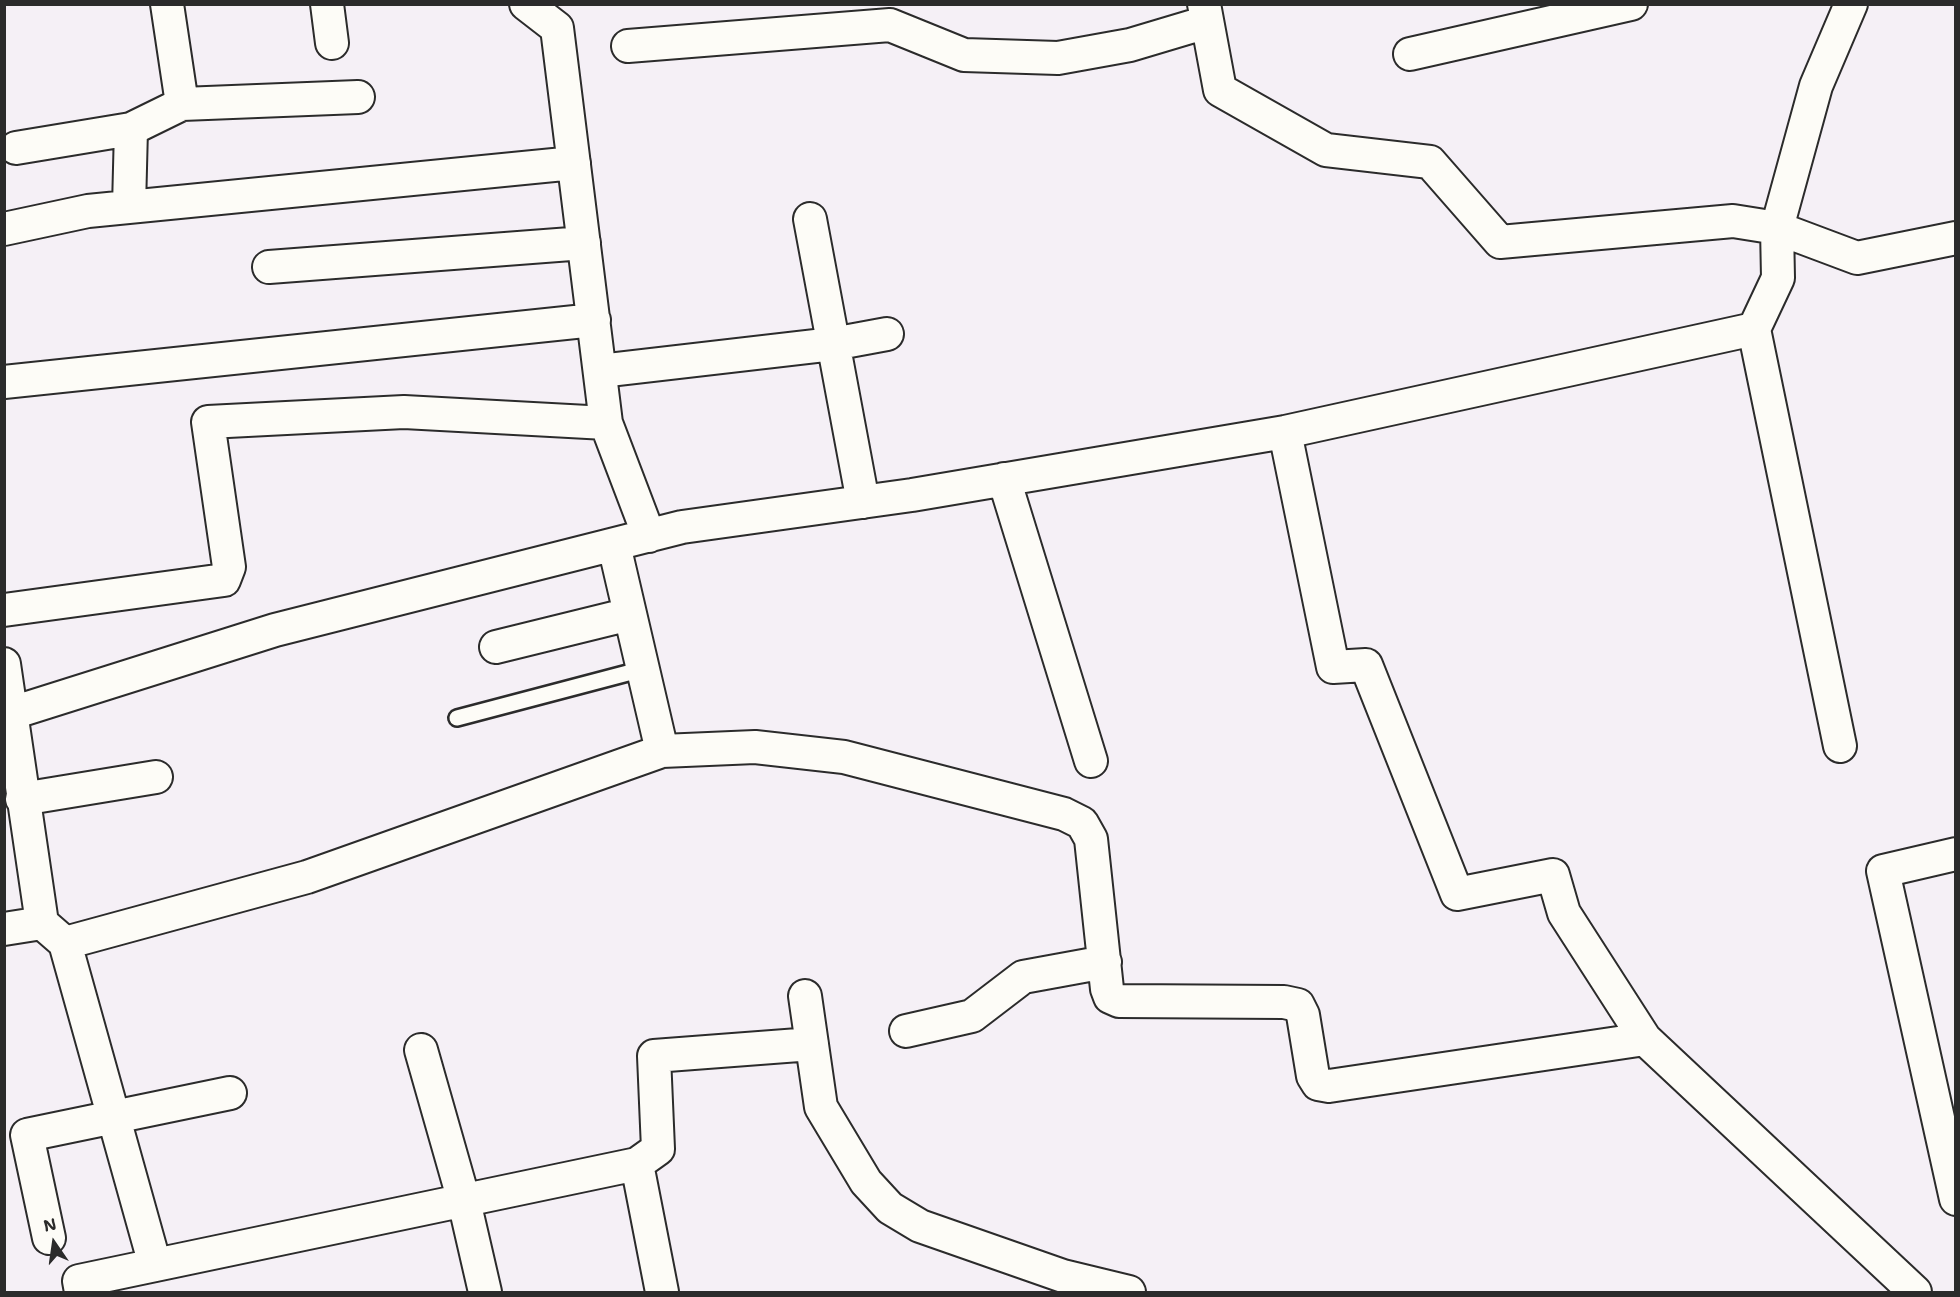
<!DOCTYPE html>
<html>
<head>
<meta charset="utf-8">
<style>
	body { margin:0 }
	#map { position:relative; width:1960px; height:1297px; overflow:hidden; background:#f5f0f6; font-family:"Shantell Sans",sans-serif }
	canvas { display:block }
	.frame { position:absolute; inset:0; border:6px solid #2b2b2b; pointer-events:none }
	.north { position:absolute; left:24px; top:1213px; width:60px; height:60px; -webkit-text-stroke:4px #fdfcf7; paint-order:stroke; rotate:347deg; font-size:16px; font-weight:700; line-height:24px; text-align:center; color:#2b2b2b }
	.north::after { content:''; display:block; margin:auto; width:21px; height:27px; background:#2b2b2b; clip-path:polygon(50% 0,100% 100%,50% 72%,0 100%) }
</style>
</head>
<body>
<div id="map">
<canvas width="1960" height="1297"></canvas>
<div class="frame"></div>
<div class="north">N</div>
</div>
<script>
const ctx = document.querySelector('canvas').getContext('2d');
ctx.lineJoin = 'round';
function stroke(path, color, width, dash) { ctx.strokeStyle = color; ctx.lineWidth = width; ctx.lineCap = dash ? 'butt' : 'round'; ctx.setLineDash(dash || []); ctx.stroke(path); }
const service = new Path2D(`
	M457,718L643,669`);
const minor = new Path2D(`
	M327,4L332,43
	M526,4L557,28L606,423L649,536
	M1204,4L1220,90L1326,150L1430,162L1500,242L1733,221L1777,228L1857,258L1956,238
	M628,46L890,25L964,55L1058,58L1130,45L1207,22
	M1410,54L1631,4
	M182,104L358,97
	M16,148L131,129L182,104L167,4
	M129,207L131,129
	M810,219L863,502
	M4,229L88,211L574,163
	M269,267L584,243
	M1754,329L1840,746
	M600,371L833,344L887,334
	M4,382L594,320
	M1285,432L1333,667L1366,665L1457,894L1553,875L1564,913L1645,1039L1915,1292
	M1004,479L1091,761
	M614,545L662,751
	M4,610L224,580L229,567L208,422L404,412L606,423
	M496,647L630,614
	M4,664L42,923L65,943L155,1265
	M12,713L275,630L682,527L912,495L1285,432L1754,329L1778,278L1777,228L1816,86L1851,4
	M22,799L156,777
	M1956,854L1883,871L1956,1199
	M4,929L42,923
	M65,943L307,877L662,751L755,747L844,757L1064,814L1082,823L1091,839L1107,989L1110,997L1119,1001L1284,1002L1298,1005L1303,1015L1313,1076L1318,1084L1329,1086L1645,1039
	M805,996L821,1107L866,1182L890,1208L920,1226L1063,1276L1129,1292
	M906,1031L972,1016L1023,977L1105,962
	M421,1050L464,1201L485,1292
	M637,1164L658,1149L654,1056L812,1044
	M49,1238L27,1135L230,1093
	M81,1292L79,1281L637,1164L662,1292`);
stroke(service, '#2b2b2b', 20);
stroke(minor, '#2b2b2b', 36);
stroke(service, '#fdfcf7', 15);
stroke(minor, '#fdfcf7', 32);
</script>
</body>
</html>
